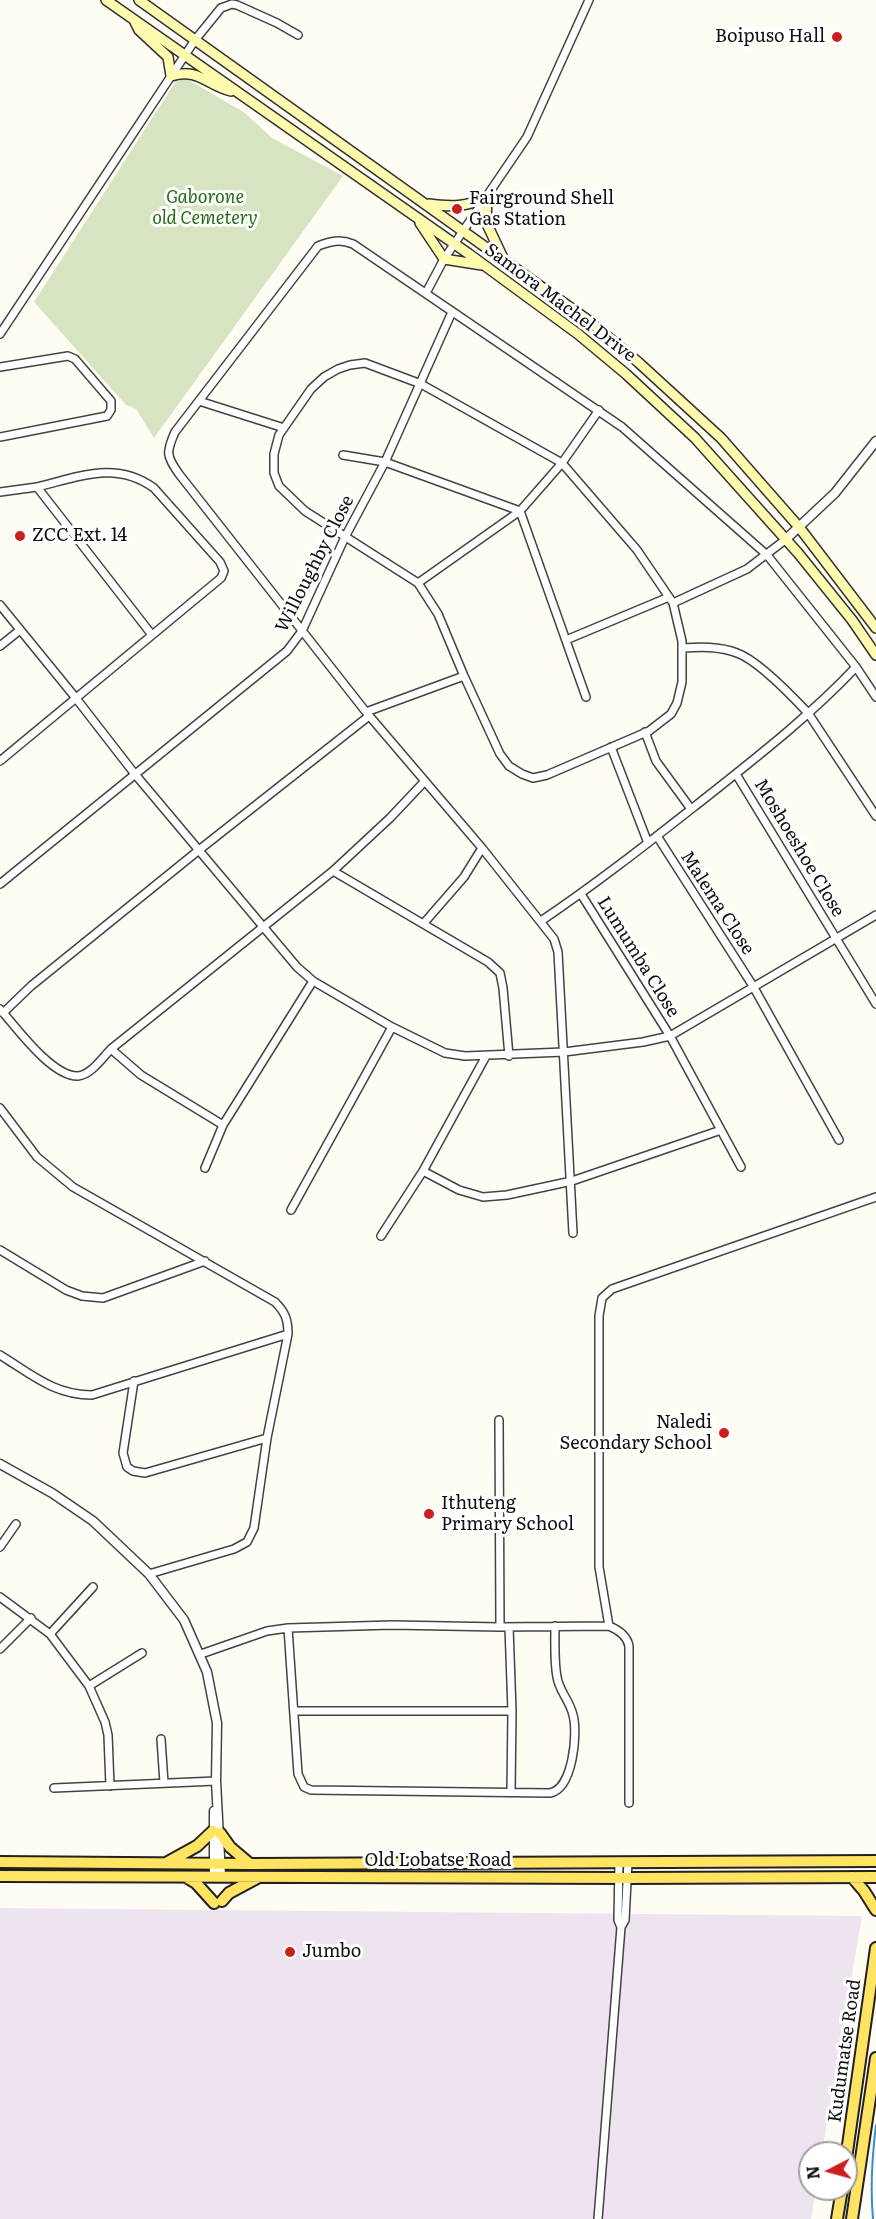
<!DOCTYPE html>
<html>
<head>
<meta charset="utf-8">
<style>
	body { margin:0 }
	#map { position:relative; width:876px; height:2219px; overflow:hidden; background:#fffdf3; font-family:Literata,serif }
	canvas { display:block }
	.north { position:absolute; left:798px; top:2141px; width:60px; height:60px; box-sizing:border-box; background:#fff; border:2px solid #9f9f9f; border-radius:50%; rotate:264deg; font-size:16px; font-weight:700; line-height:24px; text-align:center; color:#101010 }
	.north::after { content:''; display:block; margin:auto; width:21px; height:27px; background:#cb1f1d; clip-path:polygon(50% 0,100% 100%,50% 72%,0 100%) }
</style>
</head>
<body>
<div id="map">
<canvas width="876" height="2219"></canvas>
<div class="north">N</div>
</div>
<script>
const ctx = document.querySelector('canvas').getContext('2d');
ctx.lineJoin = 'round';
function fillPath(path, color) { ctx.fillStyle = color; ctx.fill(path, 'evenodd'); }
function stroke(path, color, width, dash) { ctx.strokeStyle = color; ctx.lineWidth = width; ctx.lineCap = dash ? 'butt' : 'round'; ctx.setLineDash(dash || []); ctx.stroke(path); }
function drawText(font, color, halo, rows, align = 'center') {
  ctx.font = font + ' Literata,serif'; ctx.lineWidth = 6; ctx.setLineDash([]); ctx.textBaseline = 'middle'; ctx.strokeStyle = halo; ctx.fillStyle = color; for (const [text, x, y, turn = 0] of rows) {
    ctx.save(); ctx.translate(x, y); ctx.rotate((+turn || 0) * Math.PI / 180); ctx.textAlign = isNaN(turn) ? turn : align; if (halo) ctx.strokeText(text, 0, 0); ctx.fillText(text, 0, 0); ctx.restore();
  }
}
fillPath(new Path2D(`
	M0,1908L862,1916L822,2153H810V2189H816L811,2219H0Z`), '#eee4ef');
fillPath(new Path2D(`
	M187,79L245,113L272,138L343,176L154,438L136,409L126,405L34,302L176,81Z`), '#d6e4c1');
stroke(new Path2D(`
	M873,2219C870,2187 872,2157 876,2125`), '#358cd7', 2);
const minor = new Path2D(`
	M426,293L444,259L527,137L589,0
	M0,334L195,40L221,8L232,4L237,5L277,23L298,35
	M365,363L421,384L562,463L637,550L673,603L682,641V682L677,703L671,714L649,731L547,775L533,778L522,774L509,766L500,754L464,676L438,614L418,583L305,511L279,486L274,473V454L279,435L311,389L324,377L338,369L350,365Z
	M0,367L68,356L75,359L111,401V410L107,416L0,437
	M199,401L284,428
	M343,455L385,462L520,511L586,697
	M0,492L37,487L152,635
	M418,583L520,511L562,463L599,410
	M673,603L747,569L785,540
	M0,605L75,697L134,773L297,967L313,981L392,1027L445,1053L465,1056L564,1052L643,1042L670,1036L876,915
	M566,640L669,597
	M0,646L20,630
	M682,648C700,647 719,646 737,653C757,660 793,697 808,713L876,816
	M366,712L464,676
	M645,732L656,761L691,809
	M611,747L648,843
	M0,761L221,578L224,571L220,562L154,488C116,460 78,477 37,487
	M736,774L876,1004
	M657,836L753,986L839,1140
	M333,871L488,962L500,973L503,988L509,1056
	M0,884L287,651L302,631L345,537L385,462L452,312
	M581,894L670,1036L741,1167
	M541,921C596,884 648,843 699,803C753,760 809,717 856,667
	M424,923L464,877L482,848
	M0,1009C16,1027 52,1077 78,1076C91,1075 103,1057 111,1049L333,871L390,818L424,782
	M3,1013L31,986L199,850L369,716
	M111,1049L141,1075L223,1125
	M0,1108L37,1157L73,1187L275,1302C285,1312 288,1319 288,1334L267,1438L254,1528L247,1542L234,1549L149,1574
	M205,1168L223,1125L313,981
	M423,1171L459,1190L483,1197L507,1195L572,1181L721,1130
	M291,1210L392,1027
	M573,1233L558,952L554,939L482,848L366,712L179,474C166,456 166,452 175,432L318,246C331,241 340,239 353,244L622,427L767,555L856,667L876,697
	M381,1236L423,1171L486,1056
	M0,1250L66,1290L82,1296L103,1298L205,1261
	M0,1355C31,1374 54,1395 92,1395L288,1334
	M134,1381L123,1453L127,1467L133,1471L145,1473L267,1438
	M499,1420L500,1627
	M0,1547L16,1524
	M0,1597L50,1634L89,1686L105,1722L108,1735L110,1786
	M609,1626L599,1567V1316L602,1298L612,1289L876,1197
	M509,1627L512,1711L511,1792
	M288,1628L298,1774L304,1787L311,1790L550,1793C573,1789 578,1733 573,1715C570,1701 559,1691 557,1677C554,1661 555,1643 555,1626
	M50,1634L93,1587
	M0,1649L31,1618
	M201,1654L267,1631L288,1628L392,1625L500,1627L609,1626C619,1630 627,1636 629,1646V1803
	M89,1686L142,1653
	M294,1711H512
	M161,1739L164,1783
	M54,1788L216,1781
	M619,1862L618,1920L621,1927
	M598,2219L621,1927L625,1920L628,1862`);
const tertiary = new Path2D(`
	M785,540L835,493L876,441
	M0,1464L52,1493L93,1521L149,1574L184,1620L207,1672L217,1723L216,1781L221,1876
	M214,1876V1811`);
const secondary = new Path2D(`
	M106,0L469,254L578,334L626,374L695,438L798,553L852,620L876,655
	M139,0L589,321L638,362L721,438L799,527L876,628
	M135,22L139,30L168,57L171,76C198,67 208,86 231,91
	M429,204C451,207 467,207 487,197L486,222L503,258
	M420,223L444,259L482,265`);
const primary = new Path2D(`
	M220,1833L230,1847L250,1864
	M0,1862L250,1864L876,1861
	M168,1862L197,1846L213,1831
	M0,1876L627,1878L876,1877
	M186,1877L196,1883L214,1903
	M852,1877L864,1891L876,1910
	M222,1901L229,1893L257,1878
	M846,2159L876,1948
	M837,2219L842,2189
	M852,2219L876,2058`);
stroke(minor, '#434343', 10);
stroke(tertiary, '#434343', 11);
stroke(secondary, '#323232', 12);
stroke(primary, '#212121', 14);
stroke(minor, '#fff', 7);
stroke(tertiary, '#fff', 8);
stroke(secondary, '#fffbae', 9);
stroke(primary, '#ffe363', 10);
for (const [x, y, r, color] of [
	[837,37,6,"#cb1f1d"],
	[457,209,6,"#cb1f1d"],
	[20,536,6,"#cb1f1d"],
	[724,1433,6,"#cb1f1d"],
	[429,1514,6,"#cb1f1d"],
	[290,1952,6,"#cb1f1d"]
]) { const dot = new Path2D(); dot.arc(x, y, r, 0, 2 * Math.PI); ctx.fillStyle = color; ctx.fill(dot); stroke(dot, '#fff', 2); }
drawText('18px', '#101010', '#fff', [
	["Boipuso Hall",825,37,"right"],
	["Fairground Shell",469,199],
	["Gas Station",469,220],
	["ZCC Ext. 14",32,536],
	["Naledi",712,1423,"right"],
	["Secondary School",712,1444,"right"],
	["Ithuteng",441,1504],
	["Primary School",441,1525],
	["Jumbo",302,1952]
], 'left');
drawText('italic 18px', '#266d1a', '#fff', [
	["Gaborone",205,198],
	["old Cemetery",205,219]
]);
drawText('18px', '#101010', '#fff', [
	["Samora Machel Drive",560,303,37],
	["Willoughby Close",315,564,-63],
	["Moshoeshoe Close",799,848,59],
	["Malema Close",717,903,57],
	["Lumumba Close",638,957,58],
	["Old Lobatse Road",438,1861],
	["Kudumatse Road",845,2051,-82]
]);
</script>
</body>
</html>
